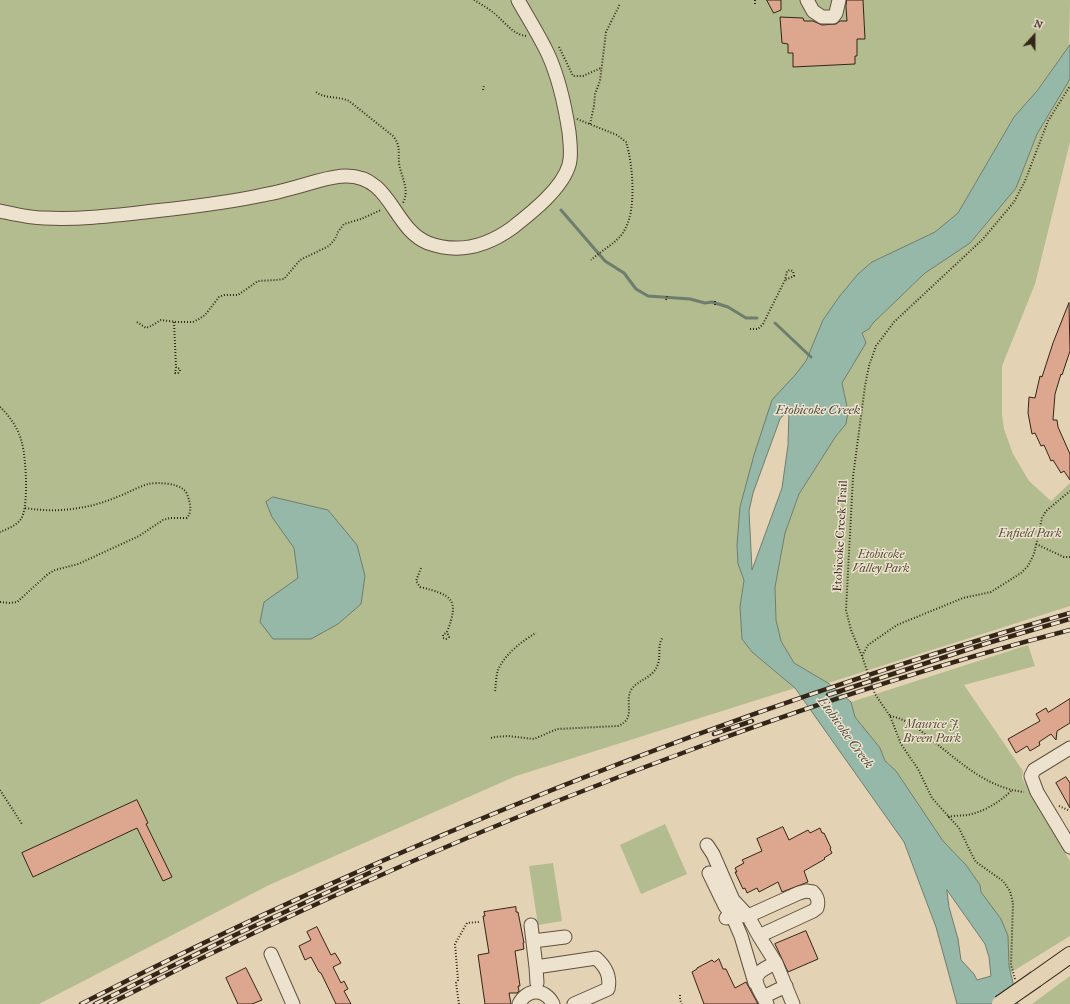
<!DOCTYPE html>
<html>
<head>
<meta charset="utf-8">
<style>
	body { margin:0 }
	#map { position:relative; width:1070px; height:1004px; overflow:hidden; background:#e3d2b3; font-family:"IM FELL French Canon",serif }
	canvas { display:block }
	.north { position:absolute; left:1014px; top:16px; width:40px; height:40px; -webkit-text-stroke:3px #ede2ce; paint-order:stroke; rotate:21deg; font-size:11px; font-weight:700; line-height:16px; text-align:center; color:#342519 }
	.north::after { content:''; display:block; margin:auto; width:14px; height:18px; background:#342519; clip-path:polygon(50% 0,100% 100%,50% 72%,0 100%) }
</style>
</head>
<body>
<div id="map">
<canvas width="1070" height="1004"></canvas>
<div class="north">N</div>
</div>
<script>
const ctx = document.querySelector('canvas').getContext('2d');
ctx.lineJoin = 'round';
function fillPath(path, color) { ctx.fillStyle = color; ctx.fill(path, 'evenodd'); }
function stroke(path, color, width, dash) { ctx.strokeStyle = color; ctx.lineWidth = width; ctx.lineCap = dash ? 'butt' : 'round'; ctx.setLineDash(dash || []); ctx.stroke(path); }
function drawText(font, color, halo, rows, align = 'center') {
  ctx.font = font + ' "IM FELL French Canon",serif'; ctx.lineWidth = 3; ctx.setLineDash([]); ctx.textBaseline = 'middle'; ctx.strokeStyle = halo; ctx.fillStyle = color; for (const [text, x, y, turn = 0] of rows) {
    ctx.save(); ctx.translate(x, y); ctx.rotate((+turn || 0) * Math.PI / 180); ctx.textAlign = isNaN(turn) ? turn : align; if (halo) ctx.strokeText(text, 0, 0); ctx.fillText(text, 0, 0); ctx.restore();
  }
}
fillPath(new Path2D(`
	M0,0H1070L1069,46L1037,91L1014,117L958,213L935,232L872,262L858,274L839,297L823,320L806,361L796,374L740,507L737,545L738,564L744,580L740,607L742,639L752,652L795,688L516,776L269,885L39,1004H0Z
	M1070,79V142L1035,284L1002,366V414L1004,429L1013,454L1029,481L1051,501L1070,483V606L828,683L794,663L781,641L776,620L775,587L785,533L799,494L836,436L846,424L848,411L842,383L866,343L862,333L869,329L873,323L925,273L970,243L1016,188L1037,134Z
	M1028,645L1035,666L964,685L1023,771L1022,778L1070,861V936L1010,973L1001,919L987,902L981,892L980,885L966,865L943,841L896,771L885,761L880,748L855,717L851,702Z
	M665,824L687,874L641,894L620,845Z
	M553,863L562,921L538,925L529,866Z
	M1070,976V1004H1032Z`), '#b2bc8e');
const water = new Path2D(`
	M1070,45V79L1037,134L1016,188L970,243L925,273L873,323L869,329L862,333L866,343L842,383L848,411L846,424L836,436L799,494L785,533L775,587L776,620L781,641L794,663L828,683L851,702L855,717L880,748L885,761L896,771L943,841L966,865L980,885L981,892L1001,919L1008,936L1009,966L1018,1004H957L936,927L904,842L795,688L752,652L742,639L740,607L744,580L738,564L737,545L740,507L754,455L772,400L796,374L806,361L823,320L839,297L858,274L872,262L935,232L958,213L1014,117L1037,91ZM789,410L788,445L782,488L752,570L749,511L753,493L780,419ZM947,890L985,944L989,957L991,976L977,980L974,974L961,960L958,939L949,907Z
	M273,497L328,510L357,545L365,576L361,604L338,624L311,639H273L260,622L264,602L298,578L294,548L272,517L266,502Z`);
fillPath(water, '#96b8a8');
stroke(water, '#6f7d6f', 1);
stroke(new Path2D(`
	M561,210L605,261L624,273L636,289L648,296L690,299L705,303L712,302L728,307L746,318H757
	M775,323L811,357`), '#6f7d6f', 3);
const building = new Path2D(`
	M767,0H781V10L774,13Z
	M847,0H863L865,39H857V56H855V64L793,67V53H788V44L782,43L780,17L803,18L804,21H813L822,25L836,24L840,21H847L846,7Z
	M1069,303L1070,351L1062,375L1061,374L1055,394L1053,420H1057L1058,427L1070,454V480L1064,471L1061,473L1053,460L1051,461L1044,445L1041,446L1035,433L1032,434L1028,413L1029,397L1035,398L1040,376L1042,377L1053,343Z
	M1070,699V723L1057,731L1056,740L1051,734L1039,742L1040,745L1030,751L1027,746L1016,753L1008,739L1040,721L1036,714L1046,708L1048,712Z
	M1066,777L1070,783V808L1056,783Z
	M137,800L148,823L146,824L172,877L163,881L137,828L33,877L22,853Z
	M783,827L789,840L808,830L810,833L820,828L822,833H824L831,848L830,849L832,853L824,858L825,859L804,871L808,882L782,892L778,882L759,892L757,888L747,893L745,888L743,889L735,872H737L735,868L744,863L742,860L762,851L757,839Z
	M516,907V912H518L524,943H523L524,949L515,951L520,986H518L519,991L517,993H509L511,1004H485L478,955L489,953L483,916H485L484,912Z
	M317,927L331,955L335,953L341,963L333,967L341,983L344,981L348,989L344,991L351,1004H336L321,973L319,972L311,957L305,960L299,946L311,940L307,932Z
	M806,931L818,959L788,972L775,944Z
	M719,959L723,969H726L735,988L746,982L758,1004H704L692,972L697,969V968L712,960L714,962Z
	M246,968L262,1000L252,1004H238L226,978Z`);
fillPath(building, '#dda68f');
stroke(building, '#342519', 1);
const minor = new Path2D(`
	M807,0L813,11L822,17H833L836,13L839,0
	M0,211C14,214 30,218 44,218C81,220 118,215 154,211C191,207 227,203 263,195C280,192 297,187 314,182C325,179 335,176 346,176C392,176 392,228 428,243C458,254 487,246 512,228C531,213 562,189 569,165C572,155 570,143 569,132C565,106 559,78 548,54C539,35 528,18 518,0
	M1070,748L1034,770L1031,776L1037,792L1070,847
	M707,845L713,854L733,900L748,916L759,936L776,963L793,1004
	M709,873L725,906L732,915L748,916L799,893L806,891L813,892C818,897 819,901 817,908L813,911L759,936
	M726,918L732,915L741,936L755,983
	M531,925L536,967
	M533,941L565,937
	M271,954L293,1004
	M537,983L536,967L596,958C606,967 611,976 608,989L574,1004
	M763,997L786,986
	M519,1004C527,988 545,988 553,1004
	M767,1004C754,981 748,975 776,963`);
const major = new Path2D(`
	M1036,979L1070,955`);
stroke(minor, '#605040', 15);
stroke(major, '#342519', 18);
stroke(new Path2D(`
	M474,0C481,4 489,9 495,14C506,23 512,34 526,36
	M755,0V5
	M559,47L573,76H583L601,68
	M483,90L484,85
	M316,92C325,99 339,96 349,101L393,136C401,146 398,151 399,163C401,177 410,189 403,203
	M577,119L617,135L626,142C633,164 637,211 624,231C617,243 602,250 591,260
	M590,124L594,106L595,94L600,81L606,32L620,4
	M666,300L667,296
	M715,305V301
	M137,322L146,328L151,326L161,320L177,322H193L199,319L205,315L219,297L224,295H238L258,281L276,280L284,279L300,260L329,246L335,239L338,232L344,224L361,219L381,210
	M174,322L176,367L175,373H178L180,371V369L176,367
	M750,329H758L763,324L785,280L787,271L790,270L793,271L794,276L785,280
	M0,407C10,416 19,430 22,443C26,458 29,507 21,519C16,526 7,529 0,532
	M1036,544L1064,557H1070
	M421,568L416,581L420,587C452,595 460,599 447,632L449,637L446,639L443,638V635L447,632
	M0,602L10,603L17,602L48,574L55,570L78,564L139,536L163,520L170,518H187C191,513 191,507 189,500C188,497 187,492 184,490C177,483 158,482 148,484C138,487 128,493 117,497C105,502 92,506 79,508C61,511 44,511 25,508
	M862,656L868,645L897,625L963,598L991,592L1021,573L1028,566L1034,554L1042,518L1046,511L1070,491
	M495,691C496,684 496,676 498,670C504,655 523,640 536,633
	M890,716C907,719 919,729 932,740C960,762 987,788 1024,792
	M491,738L495,737L508,736L534,739L557,729L618,726C637,718 624,703 631,690C638,679 653,679 658,664C661,655 657,645 663,637
	M0,790L22,824
	M1059,806L1070,811
	M948,817C955,815 961,816 967,815C984,812 1000,802 1012,790
	M1015,979L1011,965L1013,903L1010,891L1003,881L976,862L973,857L959,828L932,798L918,769L901,744L890,716L875,694L862,656L851,630L846,610L853,477L865,386L869,366L876,346L894,322L983,239L1014,202L1025,181L1048,121L1070,86
	M680,995V1000L682,1004
	M459,1004L456,983L458,980L455,944L467,923L479,922`), '#342519', 2, [1, 2]);
stroke(minor, '#ede2ce', 13);
stroke(major, '#e3d2b3', 16);
const rail = new Path2D(`
	M828,695L988,643L1070,619
	M714,734L752,721
	M81,1004C397,842 729,711 1070,613
	M95,1004L237,934L380,868
	M109,1004C302,906 501,819 704,745C824,701 946,662 1070,630`);
stroke(rail, '#342519', 4.5);
stroke(rail, '#ede2ce', 3, [9]);
const majorBridge = new Path2D(`
	M1000,1004L1036,979`);
stroke(majorBridge, '#342519', 18, []);
stroke(majorBridge, '#e3d2b3', 16);
drawText('italic 12px', '#544b36', '#ede2ce', [
	["Enfield Park",1030,534],
	["Etobicoke",881,555],
	["Valley Park",881,569],
	["Maurice J.",932,725],
	["Breen Park",932,739]
]);
drawText('12px', '#342519', '#ede2ce', [
	["Etobicoke Creek Trail",841,536,-87]
]);
drawText('italic 13px', '#4c4a3d', '#ede2ce', [
	["Etobicoke Creek",818,411],
	["Etobicoke Creek",845,733,54]
]);
</script>
</body>
</html>
